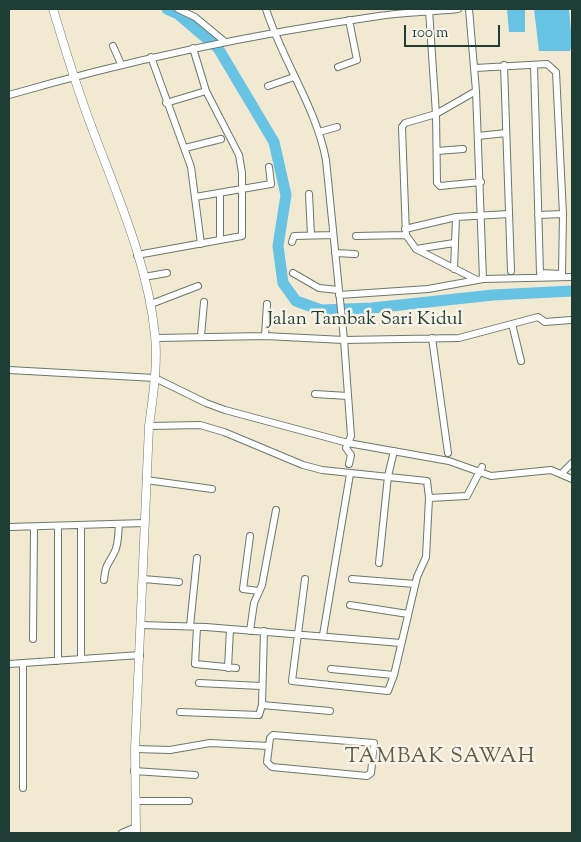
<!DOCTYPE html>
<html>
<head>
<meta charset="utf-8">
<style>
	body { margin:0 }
	#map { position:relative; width:581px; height:842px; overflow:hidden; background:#f2e9d3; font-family:"Sorts Mill Goudy",serif }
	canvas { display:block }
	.frame { position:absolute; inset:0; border:10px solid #1f3d34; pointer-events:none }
	.scale { position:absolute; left:404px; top:25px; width:96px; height:22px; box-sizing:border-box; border:2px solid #1f3d34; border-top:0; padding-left:6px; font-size:15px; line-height:18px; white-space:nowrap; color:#1f3d34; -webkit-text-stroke:4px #f7f3e8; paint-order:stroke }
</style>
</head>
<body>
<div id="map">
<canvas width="581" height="842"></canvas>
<div class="frame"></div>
<div class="scale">100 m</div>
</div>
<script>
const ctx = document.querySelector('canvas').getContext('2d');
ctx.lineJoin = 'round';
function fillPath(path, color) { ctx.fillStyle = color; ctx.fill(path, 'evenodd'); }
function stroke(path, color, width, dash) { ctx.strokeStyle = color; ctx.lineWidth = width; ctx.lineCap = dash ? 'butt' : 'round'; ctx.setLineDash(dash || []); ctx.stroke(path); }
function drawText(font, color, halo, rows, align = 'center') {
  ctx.font = font + ' "Sorts Mill Goudy",serif'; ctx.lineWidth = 5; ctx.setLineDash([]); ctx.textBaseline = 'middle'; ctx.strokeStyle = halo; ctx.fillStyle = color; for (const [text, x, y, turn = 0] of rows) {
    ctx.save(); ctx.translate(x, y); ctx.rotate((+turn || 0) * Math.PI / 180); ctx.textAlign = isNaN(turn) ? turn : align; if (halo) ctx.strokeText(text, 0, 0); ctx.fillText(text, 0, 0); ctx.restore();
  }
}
fillPath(new Path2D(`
	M507,9H525V32H509Z
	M534,9H569L572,44L570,51H539Z`), '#66c3e4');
stroke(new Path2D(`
	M167,9L178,14L218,48L274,142L286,195L278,246L283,283L296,301L321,310L372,308L493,295L572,291`), '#66c3e4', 11);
const minor = new Path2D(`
	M178,9L195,17L224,41
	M266,9C282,60 316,107 326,160L344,340L351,436L346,448L351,455L349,464
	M469,9L476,91L483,279
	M429,10L436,114L437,183L440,186L481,182
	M113,46L121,64
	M151,57L191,167L201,244
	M504,65L511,271
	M338,67L357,60L349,20
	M475,68L547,64L556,72L563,214L562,274L540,273L534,65
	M268,86L294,77
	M476,91L436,114L405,123L402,127L406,235L416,249L477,280
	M9,95C130,60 253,34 379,16C405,12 431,12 458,9
	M166,103L206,91
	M319,132L337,127
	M478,136L506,133
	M185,148L221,139
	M437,151L463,149
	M220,194V240
	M309,194L311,235
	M195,197L271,184L269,167
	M538,215L563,214
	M405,229L456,217L509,214
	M356,236L406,235
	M292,242L294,236L333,235
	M416,249L454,243
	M335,253L355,254
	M137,255L242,236V173L239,155L206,91L193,48
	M454,269L456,217
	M293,273L319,288L338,290
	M144,277L167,273
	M339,295L428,289L483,279L572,277
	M151,304L198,286
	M512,324L521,361
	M201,336L204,302
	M265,336L267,304
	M156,338L265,336L344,340L459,338L538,317L545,322L571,320
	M432,338L448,453
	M9,370L155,378L206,403L225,410L348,443L449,461L491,476L551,470L572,479
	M315,394L348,396
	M149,426L200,425L224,432L303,465L322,470L427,481L429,498L426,557L417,577L394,675L388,691L292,681L305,579
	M562,473L572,463
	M146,480L212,489
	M429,498L467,496L482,467
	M81,525V659
	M58,526V661
	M9,527L145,523
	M250,536L243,589L259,591
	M379,563L388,476L394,451
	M143,579L179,582
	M352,579L415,584
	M104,580C106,563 107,567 114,553C119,545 118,533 119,524
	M350,605L408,614
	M141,625L206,627L401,643
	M190,626L197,558
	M197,627L195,664L236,668
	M250,631L254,603L262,585L276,510
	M323,635L350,474
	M33,639L34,527
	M9,664L140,655
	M228,668L230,629
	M331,669L394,675
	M199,683L261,686
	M262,705L330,711
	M180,712L259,715L262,705L264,631
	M273,735L374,743L371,773L367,776L272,767L267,762L270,738Z
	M135,749L170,750L210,743L269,746
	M134,771L195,775
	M23,788V663
	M135,801H189
	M122,833L136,827`);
const tertiary = new Path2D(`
	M53,9C65,49 77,89 92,128C117,195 148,264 155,335C158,365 153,396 149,426L135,749L136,833`);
stroke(minor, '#69796c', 8);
stroke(tertiary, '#69796c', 9);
stroke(minor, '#fff', 6);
stroke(tertiary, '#fff', 8);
drawText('19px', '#1f3d34', '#f7f3e8', [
	["Jalan Tambak Sari Kidul",365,321]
]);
ctx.letterSpacing = '1px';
drawText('21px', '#5e5d47', '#f7f3e8', [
	["TAMBAK SAWAH",440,758]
]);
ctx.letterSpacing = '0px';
</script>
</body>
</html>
